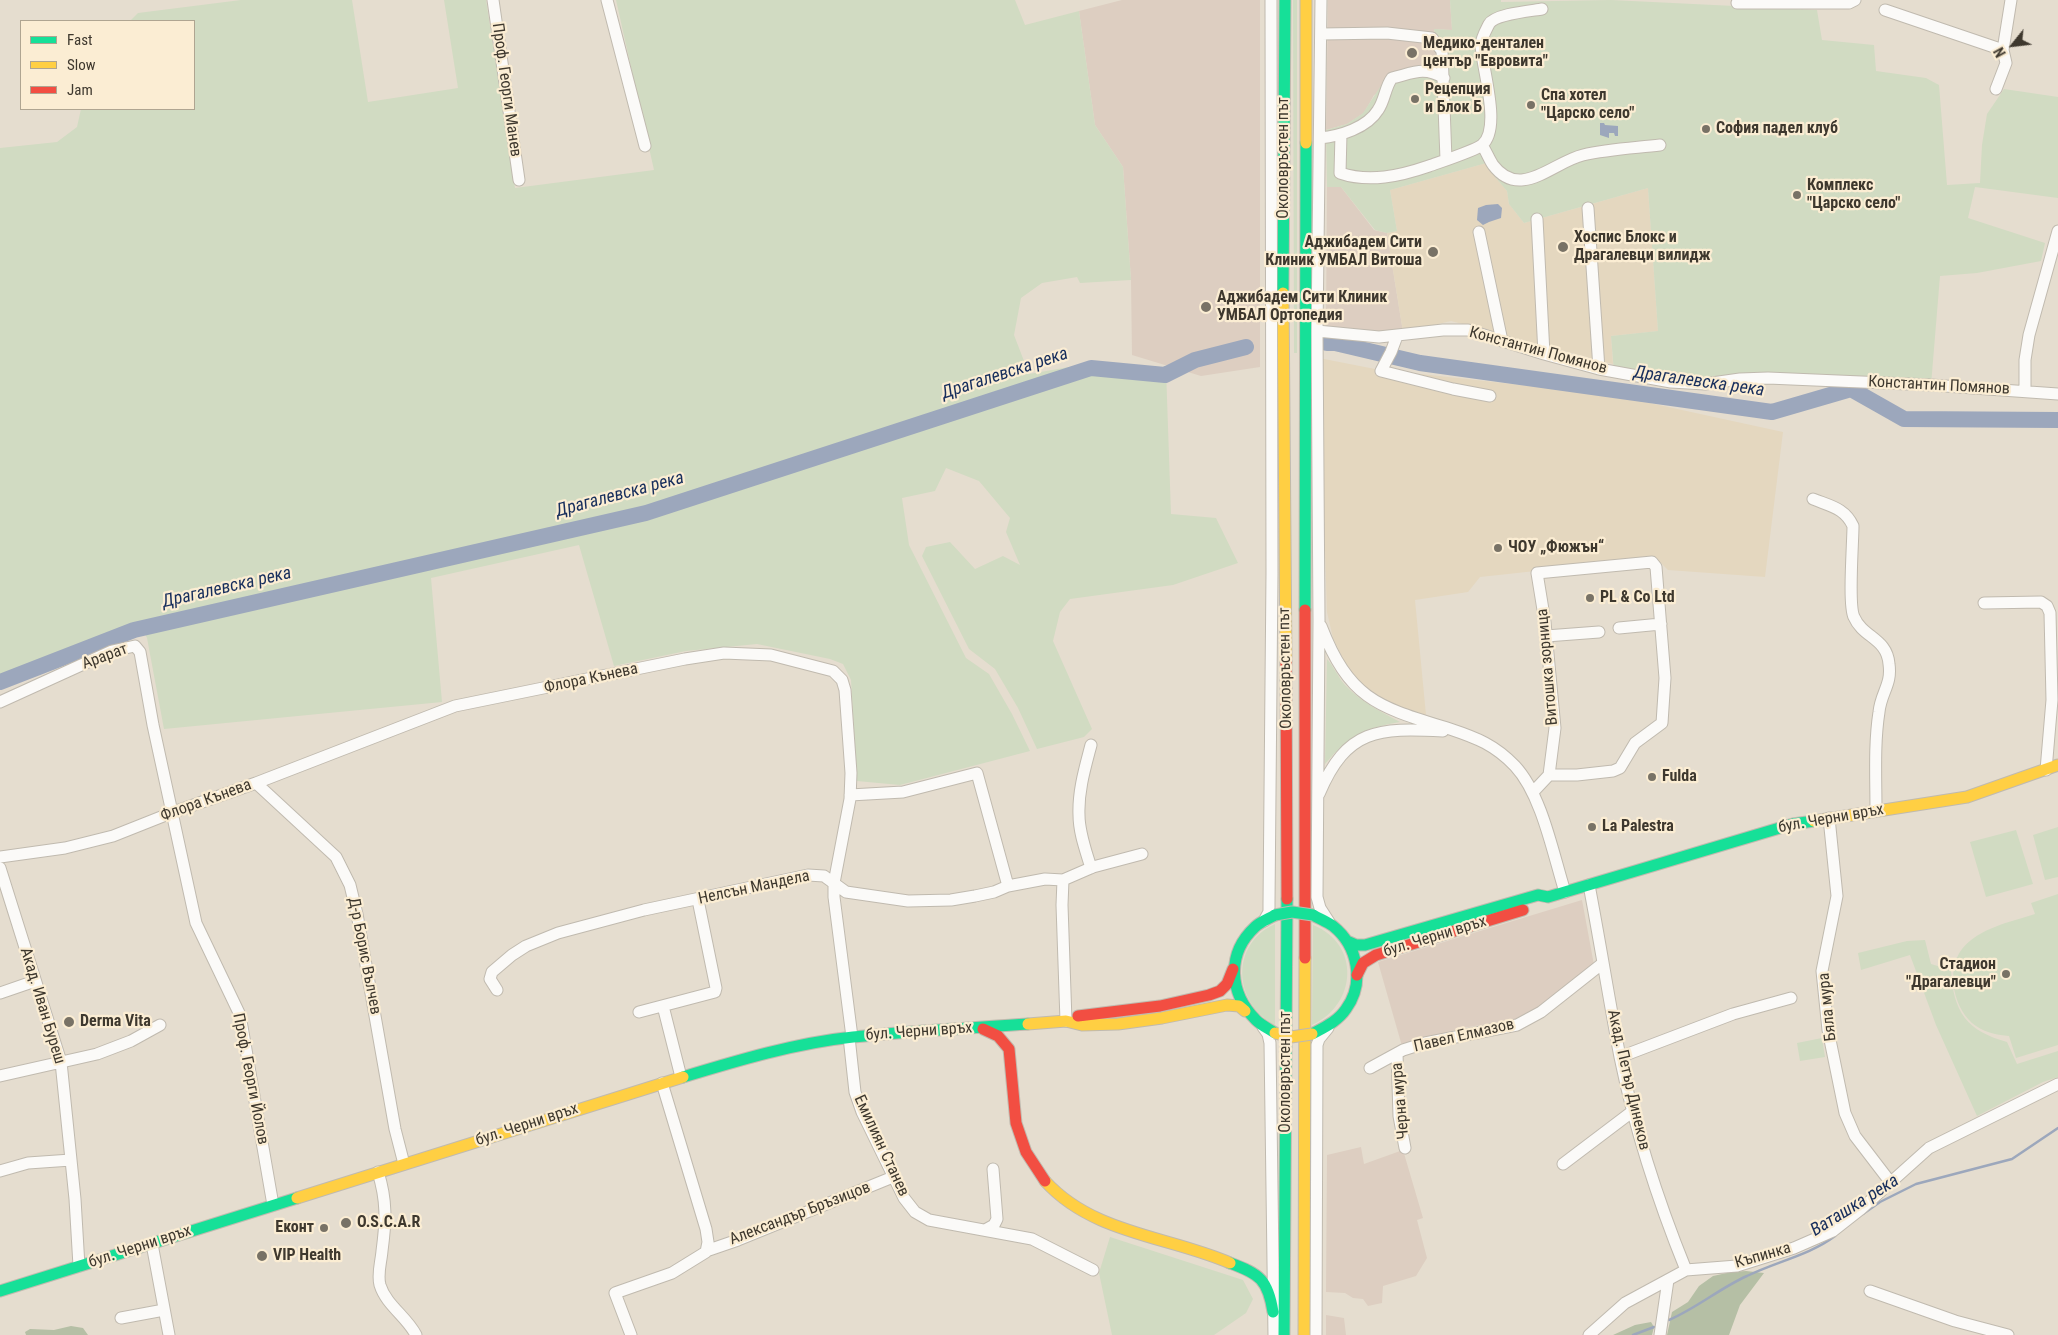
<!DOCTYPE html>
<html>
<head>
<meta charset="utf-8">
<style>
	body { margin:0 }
	#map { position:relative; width:2058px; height:1335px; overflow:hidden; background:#e5ddcf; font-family:"Roboto Condensed",sans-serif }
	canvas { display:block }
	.legend { position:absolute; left:20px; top:20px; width:175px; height:90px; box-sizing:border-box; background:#fbedd3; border:1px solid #afa591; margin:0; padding:6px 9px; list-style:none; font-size:15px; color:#3e382e }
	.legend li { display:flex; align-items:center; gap:10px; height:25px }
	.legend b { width:25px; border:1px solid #afa591 }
	.north { position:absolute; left:1988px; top:20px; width:50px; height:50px; -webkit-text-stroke:4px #fbedd3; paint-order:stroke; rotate:241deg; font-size:14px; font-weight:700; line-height:20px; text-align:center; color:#3e382e }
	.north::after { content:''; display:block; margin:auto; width:18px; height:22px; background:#3e382e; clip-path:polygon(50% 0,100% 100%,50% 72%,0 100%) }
</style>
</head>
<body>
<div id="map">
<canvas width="2058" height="1335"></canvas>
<ul class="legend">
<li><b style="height:6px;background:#16e098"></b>Fast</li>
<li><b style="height:6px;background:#ffcf43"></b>Slow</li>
<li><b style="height:6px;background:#f24e42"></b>Jam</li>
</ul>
<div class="north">N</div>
</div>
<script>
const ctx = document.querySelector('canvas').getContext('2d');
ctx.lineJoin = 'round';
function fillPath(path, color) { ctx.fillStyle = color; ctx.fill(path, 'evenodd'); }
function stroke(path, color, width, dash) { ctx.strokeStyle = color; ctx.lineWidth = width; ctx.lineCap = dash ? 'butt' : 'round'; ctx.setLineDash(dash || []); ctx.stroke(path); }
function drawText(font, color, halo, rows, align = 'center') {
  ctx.font = font + ' "Roboto Condensed",sans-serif'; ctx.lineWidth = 4.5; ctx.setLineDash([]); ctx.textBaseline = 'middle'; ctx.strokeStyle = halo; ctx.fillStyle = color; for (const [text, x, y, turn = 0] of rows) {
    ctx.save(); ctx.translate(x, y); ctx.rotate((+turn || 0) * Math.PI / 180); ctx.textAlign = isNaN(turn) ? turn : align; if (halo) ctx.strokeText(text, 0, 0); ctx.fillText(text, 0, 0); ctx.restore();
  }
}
fillPath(new Path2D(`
	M1122,0H1260V367L1201,376L1132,355L1131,280L1123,167L1095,125L1079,11Z
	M1328,0H1450L1452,30L1434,29L1439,68L1374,95L1364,113L1347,124L1326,130Z
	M1327,187H1341L1374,230L1387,233L1403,332L1379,334L1326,327Z
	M1582,900L1594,965L1540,1008L1513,1020L1462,1028L1402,1046L1378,962Z
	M1361,1147L1364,1164L1403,1150L1423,1218L1417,1220L1427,1258L1416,1276L1383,1286L1382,1303L1368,1306L1363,1299L1353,1298L1345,1293L1326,1292L1327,1155Z
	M1326,1315L1344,1318L1346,1335H1326Z`), '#ddcec1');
fillPath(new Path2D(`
	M1490,162L1495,177L1507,191L1509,204L1524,223L1648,188L1658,331L1611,336L1613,364L1451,321L1403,332L1387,233L1397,231L1390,190Z
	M1319,358L1375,369L1613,395L1783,432L1765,577L1668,570L1656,558L1480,577L1468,592L1415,600L1426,715L1390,705L1362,687L1346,665L1333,638L1327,612Z`), '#e4d7bf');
fillPath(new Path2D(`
	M241,0H352L368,102L458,88L444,0H486L515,188L654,170L616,0H1015L1025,25L1079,11L1095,125L1123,167L1131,280L1080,283L1077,277L1042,283L1021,298L1014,335L1029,374L1098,362L1166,369L1171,514L1216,518L1238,563L1173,585L1070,599L1060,612L1053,641L1092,729L1084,737L1037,749L1018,708L995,669L969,649L922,556L926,547L950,542L975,569L1003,556L1020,565L1006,532L1010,518L979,481L946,468L935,491L902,498L909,545L966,658L989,674L1012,714L1030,751L900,785L857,781L851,680L843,664L830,659L757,644L686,651L614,666L579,545L431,578L442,702L164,729L147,638L139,621L0,688V148L57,142L77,127L81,109H194V21H130L138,13Z
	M1293,0H1297V353H1294Z
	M1450,0H1501V2L1611,0L1817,10L1822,40L1874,45L1876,71L1926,78L1939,85L1947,185L1980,183L1982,145L1987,114L2004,89L2058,97V198L1975,187L1968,218L2045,243L2041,261L1977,273L1940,276L1931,385L1768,378L1705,384L1614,372L1611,336L1658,331L1648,188L1524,223L1509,204L1507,191L1495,177L1490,162L1390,190L1397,231L1387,233L1375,230L1341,187H1327L1326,130L1347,124L1363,113L1384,81L1392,76L1439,67L1434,29L1452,30Z
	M1327,659C1334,667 1338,677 1345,685C1361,702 1380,711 1400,722C1362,729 1351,734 1325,764Z
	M2058,827V877L2045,880L2033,835Z
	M2016,830L2033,884L1986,897L1970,842Z
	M2058,894V1045L2016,1058L2009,1036C1997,1035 1987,1033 1976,1026C1954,1011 1945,971 1962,949C1979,928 2010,922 2035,914L2031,903Z
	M1275,924V1025C1233,1003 1230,944 1275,924Z
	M1313,925C1361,944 1357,1005 1312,1025Z
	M1925,940L1931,964L1951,970C1953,1012 1967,1031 2007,1042L2017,1064L2058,1051V1077L2043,1082L1977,1116L1936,1025L1910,955L1861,970L1858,953L1907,941Z
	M1822,1038L1825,1057L1800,1061L1797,1043Z
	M1110,1237L1243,1280L1253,1299L1246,1313L1214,1335H1112L1099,1273Z`), '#d1dbc2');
fillPath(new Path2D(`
	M1746,1271L1764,1273L1740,1305L1729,1335H1667L1672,1312L1688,1302L1699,1286L1713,1276L1731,1272Z
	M1651,1322L1654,1327L1652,1335H1613L1635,1325Z
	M71,1326L83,1328L88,1335H26L25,1332L30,1329L54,1330Z`), '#b5bfa5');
fillPath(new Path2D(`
	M1600,123H1604L1605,125L1618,126V136H1615L1614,133H1609V138L1600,135Z
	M1498,204L1502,208L1501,218L1489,222L1483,225L1477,220L1478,208L1486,205Z`), '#9ca7bc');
stroke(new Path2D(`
	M1863,1214L1880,1202L1916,1184L2012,1159L2058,1128
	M1669,1320C1697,1308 1720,1288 1747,1276C1775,1262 1810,1255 1835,1236
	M1633,1335L1654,1327`), '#9ca7bc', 2.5);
stroke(new Path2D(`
	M1327,343H1335L1420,363L1772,412L1851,389L1904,419L2058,420
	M0,682L134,630L646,513L1091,368L1165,375L1195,360L1246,347`), '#9ca7bc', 16);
const street = new Path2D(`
	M493,0L519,180
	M607,0L645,146
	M1321,0L1317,331L1319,620L1317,897L1320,908L1329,922
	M1737,3H1849L1855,0
	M1885,10L2003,50L2011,0
	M1321,34L1387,33L1432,38L1442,51L1446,160
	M1996,89L2006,63L2003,50
	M1341,134L1340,173C1369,183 1400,176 1429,166C1440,162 1474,151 1482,145C1502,128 1482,69 1481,45C1481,39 1486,30 1489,24C1495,14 1530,11 1542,9
	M1320,138C1340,136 1367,128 1378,110C1385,100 1385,87 1392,78C1413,73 1424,66 1444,78
	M1482,145C1486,151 1489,159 1493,165C1520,201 1553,162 1583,155C1608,149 1634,148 1660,145
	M1588,208L1599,369
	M1537,219L1544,354
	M1479,232L1502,341
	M1317,331L1379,337L1443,330H1468L1544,354L1599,369L1671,382L1705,384L1740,379L1768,378L1931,385L2058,394
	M1397,336L1391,352L1381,371L1453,389L1490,396
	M2025,391V360L2029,335L2058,231
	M1813,499C1830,506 1845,508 1853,526C1853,543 1848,605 1854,617C1863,638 1887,638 1889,664C1892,685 1881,692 1879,712C1874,744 1876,778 1876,811
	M1652,562L1656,567L1665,678L1662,723L1635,743L1620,768L1613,771L1577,775H1549L1555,728L1545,622L1537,573Z
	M1984,603L2041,602L2047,606L2050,613L2052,700L2046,770
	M1321,626C1350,701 1379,707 1450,729C1477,738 1495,745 1515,766C1542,795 1553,854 1565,892
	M1619,628L1661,624
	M1546,636L1599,632
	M0,702L112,651L135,646L140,652L153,725L196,923L240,1015L273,1205
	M1091,745C1085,768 1078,791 1079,815C1079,833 1086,851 1091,868
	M256,783L336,857L350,885L357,914L395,1129L404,1164
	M1533,792L1549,775
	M1319,794C1347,728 1378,728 1443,731
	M850,795L903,792L977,773L1008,886
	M1829,818L1837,896L1822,971L1828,1030L1845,1113L1855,1136L1891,1183
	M0,857L65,848L113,836L171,813L256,783L455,706L685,659L724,653L771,655L833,671L842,680L845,690L851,773L850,799L834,883V897L852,1037
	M0,868L61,1062L75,1199L79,1266
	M1063,880L1062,905L1066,1021
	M1589,885C1600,942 1609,1000 1620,1057C1635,1130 1658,1201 1686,1270
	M1264,921L1269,912V903L1272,573L1271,0
	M497,990L490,979L492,972L512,955L526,946L558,933L644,910L808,875L824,876L846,892L908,901L951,900L975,896L994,892L1008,886L1045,879L1063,880L1093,867L1142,854
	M0,993L35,981
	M663,1006L681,1077
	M639,1012L715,992L716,988L698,900
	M1263,1027L1268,1034L1270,1043L1274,1335
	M849,1037L855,1092L862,1112L904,1198L915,1212L929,1220L1032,1239L1093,1270
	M1397,1054L1399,1116L1405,1148
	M1620,1057L1733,1014L1791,998
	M1370,1068L1403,1050L1425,1043L1517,1025L1541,1012L1603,963
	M0,1076L97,1054L131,1041L160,1025
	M1563,1164L1633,1111
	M0,1171L28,1163L71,1160
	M378,1172C387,1201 386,1221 382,1251C381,1263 377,1274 380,1285C386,1305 407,1317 416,1335
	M985,1230L994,1225L997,1219L993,1169
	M152,1244L169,1335
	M706,1251L738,1240L893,1177
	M1870,1291L1955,1321L2008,1335
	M121,1318L164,1310
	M631,1335L615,1293L672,1273L706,1252L708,1242L706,1229L662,1083
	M1316,1335L1317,1045L1319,1039L1328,1028
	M1589,1335L1625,1303L1686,1270L1737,1266L1794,1248L1833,1231L1861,1209L1929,1148L2058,1084
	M1660,1335L1668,1280`);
const fast = new Path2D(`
	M1283,293L1285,0
	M1305,610L1306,143
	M1275,915C1268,919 1260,922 1255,927C1226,954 1229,993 1256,1020C1261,1025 1269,1029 1275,1033
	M1347,941L1356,945H1365L1538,895L1548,897L1793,824L1814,821
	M1312,1034C1325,1027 1338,1021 1346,1009C1365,983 1358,946 1333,926C1328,922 1320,919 1313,915
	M683,1077C739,1060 796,1043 853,1037C911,1031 970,1028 1028,1024
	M1230,1263C1260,1274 1268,1280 1273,1312
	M0,1291L297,1198
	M1284,1335L1287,899`);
const slow = new Path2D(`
	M1306,143V0
	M1283,293L1286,661
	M1814,821L1967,797L2058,765
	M1028,1024L1066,1021L1082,1025L1118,1024L1162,1018L1227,1005L1239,1006L1245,1011
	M1045,1181C1093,1234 1168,1236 1230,1263
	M297,1198L683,1077
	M1304,1335L1305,958`);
const jam = new Path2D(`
	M1286,661L1287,899
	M1305,958V610
	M1357,975L1363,963L1376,955L1523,910
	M1078,1016L1160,1006L1209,995L1220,991L1227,984L1233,969
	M983,1029L998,1036L1009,1049L1016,1123L1026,1152L1045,1181`);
stroke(street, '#c0baaf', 13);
stroke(fast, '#c0baaf', 13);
stroke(slow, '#c0baaf', 13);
stroke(jam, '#c0baaf', 13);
stroke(street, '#fbfaf8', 11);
stroke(fast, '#16e098', 11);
stroke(slow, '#ffcf43', 11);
stroke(jam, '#f24e42', 11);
const fastBridge = new Path2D(`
	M1275,915L1292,912L1313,915`);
const slowBridge = new Path2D(`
	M1275,1033L1291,1037L1312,1034`);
stroke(fastBridge, '#c0baaf', 13, []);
stroke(slowBridge, '#c0baaf', 13, []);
stroke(fastBridge, '#16e098', 11);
stroke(slowBridge, '#ffcf43', 11);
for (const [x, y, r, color] of [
	[1412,53,6,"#787266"],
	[1415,99,5,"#787266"],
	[1531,105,5,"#787266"],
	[1706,129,5,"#787266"],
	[1797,195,5,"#787266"],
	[1563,247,6,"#787266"],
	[1433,252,6,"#787266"],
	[1206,307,6,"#787266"],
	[1498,548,5,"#787266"],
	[1590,598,5,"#787266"],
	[1652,777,5,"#787266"],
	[1592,827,5,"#787266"],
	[2006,974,5,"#787266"],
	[69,1022,6,"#787266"],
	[346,1223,6,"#787266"],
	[324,1228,5,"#787266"],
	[262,1256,6,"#787266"]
]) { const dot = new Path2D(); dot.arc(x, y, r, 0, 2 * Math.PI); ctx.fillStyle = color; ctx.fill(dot); stroke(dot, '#fbedd3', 2); }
drawText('bold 16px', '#3e382e', '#fbedd3', [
	["Медико-дентален",1423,44],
	["център \"Евровита\"",1423,62],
	["Рецепция",1425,90],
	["и Блок Б",1425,108],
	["Спа хотел",1541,96],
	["\"Царско село\"",1541,114],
	["София падел клуб",1716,129],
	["Комплекс",1807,186],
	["\"Царско село\"",1807,204],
	["Хоспис Блокс и",1574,238],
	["Драгалевци вилидж",1574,256],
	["Аджибадем Сити",1422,243,"right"],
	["Клиник УМБАЛ Витоша",1422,261,"right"],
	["Аджибадем Сити Клиник",1217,298],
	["УМБАЛ Ортопедия",1217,316],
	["ЧОУ „Фюжън“",1508,548],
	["PL & Co Ltd",1600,598],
	["Fulda",1662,777],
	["La Palestra",1602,827],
	["Стадион",1996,965,"right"],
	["\"Драгалевци\"",1996,983,"right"],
	["Derma Vita",80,1022],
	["O.S.C.A.R",357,1223],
	["Еконт",314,1228,"right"],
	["VIP Health",273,1256]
], 'left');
drawText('16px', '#3e382e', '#fbedd3', [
	["Проф. Георги Манев",506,90,82],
	["Околовръстен път",1284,158,-90],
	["Константин Помянов",1538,351,15],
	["Константин Помянов",1939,386,3],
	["Арарат",105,657,-20],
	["Витошка зорница",1548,667,-95],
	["Околовръстен път",1286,668,-91],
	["Флора Кънева",591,679,-12],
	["Флора Кънева",206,801,-20],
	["бул. Черни връх",1831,819,-10],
	["Нелсън Мандела",754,888,-12],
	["бул. Черни връх",1435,937,-17],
	["Д-р Борис Вълчев",364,956,79],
	["Акад. Иван Буреш",42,1006,73],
	["Бяла мура",1828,1007,-96],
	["бул. Черни връх",919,1032,-4],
	["Павел Елмазов",1464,1036,-13],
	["Околовръстен път",1286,1072,-90],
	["Проф. Георги Йолов",250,1079,79],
	["Акад. Петър Динеков",1628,1080,77],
	["Черна мура",1401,1101,-95],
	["бул. Черни връх",527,1125,-18],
	["Емилиян Станев",881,1146,65],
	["Александър Бръзицов",800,1214,-21],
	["бул. Черни връх",140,1247,-18],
	["Къпинка",1763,1256,-16]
]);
drawText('italic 18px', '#172e5c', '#fbedd3', [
	["Драгалевска река",1005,374,-18],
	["Драгалевска река",1699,382,8],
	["Драгалевска река",620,495,-15],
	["Драгалевска река",227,588,-13],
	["Ваташка река",1855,1206,-32]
]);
</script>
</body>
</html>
